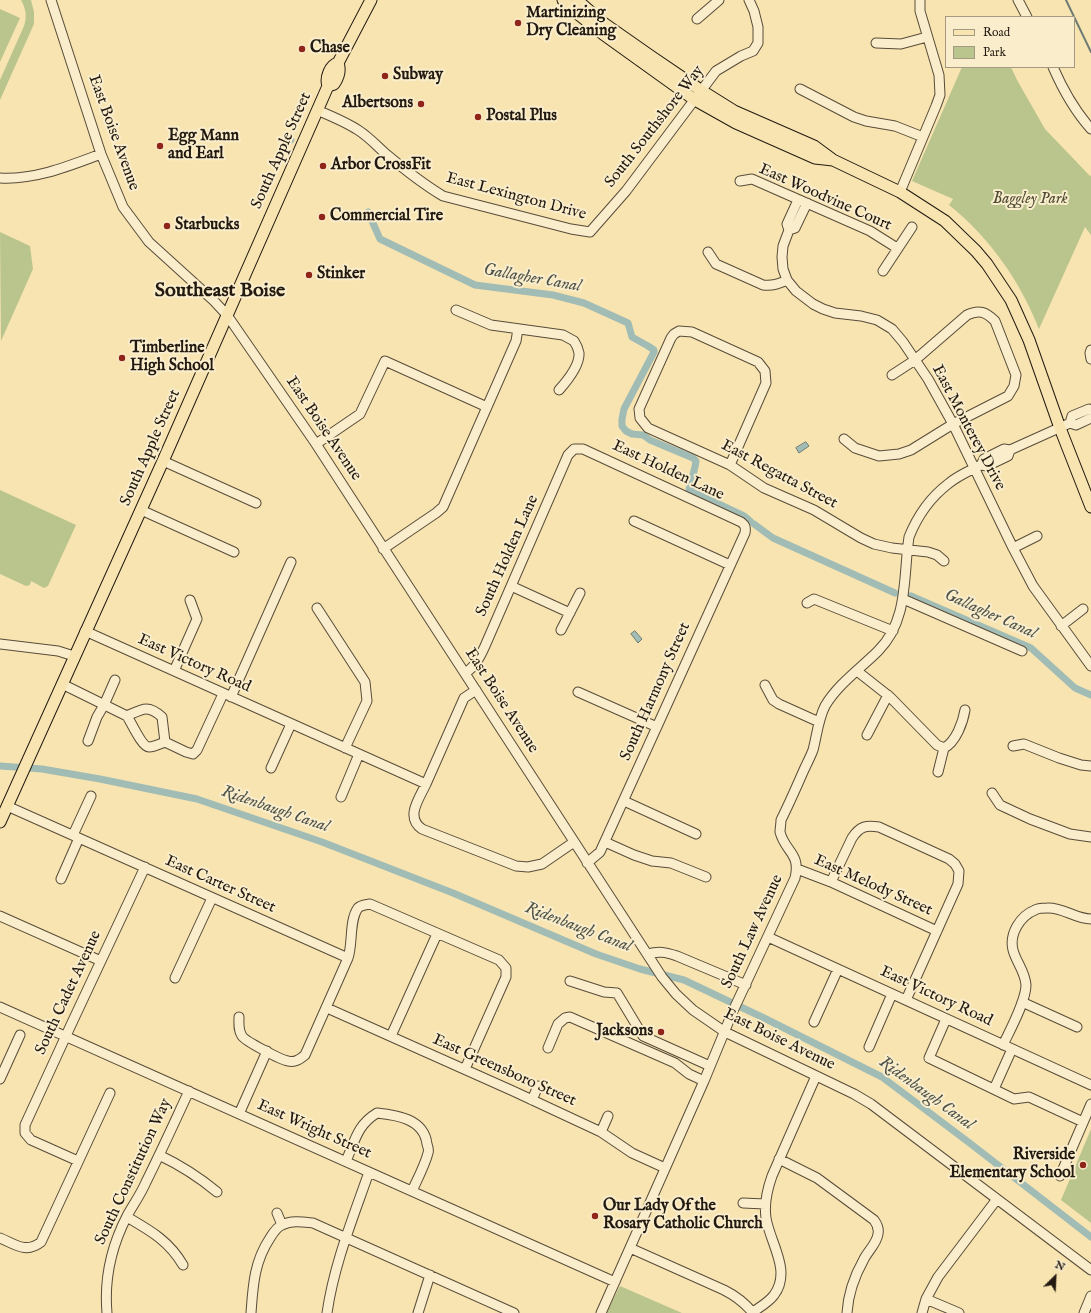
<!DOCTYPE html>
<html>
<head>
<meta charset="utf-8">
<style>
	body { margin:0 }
	#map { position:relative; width:1091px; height:1313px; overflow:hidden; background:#f8e4b1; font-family:"IM FELL English",serif }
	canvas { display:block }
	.legend { position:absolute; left:945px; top:16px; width:130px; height:52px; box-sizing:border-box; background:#faedcc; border:1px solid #a49981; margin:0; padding:5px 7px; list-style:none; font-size:12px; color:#221a11 }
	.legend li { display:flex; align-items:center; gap:8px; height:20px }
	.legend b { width:20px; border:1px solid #a49981 }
	.north { position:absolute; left:1035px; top:1257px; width:40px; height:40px; -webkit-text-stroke:3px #faedcc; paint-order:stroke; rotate:24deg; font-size:11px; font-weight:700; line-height:16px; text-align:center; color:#221a11 }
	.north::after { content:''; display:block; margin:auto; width:14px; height:18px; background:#221a11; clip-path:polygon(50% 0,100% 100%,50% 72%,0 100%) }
</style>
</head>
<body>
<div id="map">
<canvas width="1091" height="1313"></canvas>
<ul class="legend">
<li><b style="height:5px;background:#f8e4b1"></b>Road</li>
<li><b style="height:11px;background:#bac58e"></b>Park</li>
</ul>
<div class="north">N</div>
</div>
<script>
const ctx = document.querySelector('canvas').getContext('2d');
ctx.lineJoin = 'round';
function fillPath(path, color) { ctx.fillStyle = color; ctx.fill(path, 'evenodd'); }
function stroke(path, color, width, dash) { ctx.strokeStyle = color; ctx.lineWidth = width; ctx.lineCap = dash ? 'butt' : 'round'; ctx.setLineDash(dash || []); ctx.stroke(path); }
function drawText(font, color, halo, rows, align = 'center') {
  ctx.font = font + ' "IM FELL English",serif'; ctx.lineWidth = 4; ctx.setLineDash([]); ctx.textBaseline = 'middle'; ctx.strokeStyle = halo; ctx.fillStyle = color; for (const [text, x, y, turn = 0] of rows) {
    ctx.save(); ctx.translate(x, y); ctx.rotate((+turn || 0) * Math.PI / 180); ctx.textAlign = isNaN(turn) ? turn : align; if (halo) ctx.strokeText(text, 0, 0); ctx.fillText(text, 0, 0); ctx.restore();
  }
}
fillPath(new Path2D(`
	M21,0H31L34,12V24L0,100V80L24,26C27,17 26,9 21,0Z
	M0,9L20,18L0,62Z
	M962,67H1011L1017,80L1045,129L1090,176L1091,175V235L1085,227L1039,329C1020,281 990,238 949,205L953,199L912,181Z
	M0,232L30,246L33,269L1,341Z
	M0,490L76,525L48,586L44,588L31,581L30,585L26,586L0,574Z
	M1091,1129V1223L1061,1200Z
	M620,1286L682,1313H606Z`), '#bac58e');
const water = new Path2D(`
	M806,442L809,446L799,453L796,448Z
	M635,631L642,639L638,643L631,634Z`);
fillPath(water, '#a0bcb5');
stroke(water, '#6e7b73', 1);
stroke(new Path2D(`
	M1066,0L1091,52`), '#6e7b73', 2);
stroke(new Path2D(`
	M288,139L291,140
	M368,212L380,239L475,285L553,295L584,303L628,323L632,337L648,346L654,350V352L624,409L622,419V426L626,431L632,434L643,435L650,440L693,458L696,461C695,470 691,480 689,490L744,516L750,521
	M754,524L773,538L895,593
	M911,596L1031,648L1075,688L1091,695
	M0,766L42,769L100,779L197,799L322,842L453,893L596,954L640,969L684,980L764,1018L882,1077L967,1141L1091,1237`), '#a0bcb5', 7);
const minor = new Path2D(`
	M51,0L101,154L123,207L149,242L214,301L227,315L316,444L662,977L676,994L693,1010L725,1032L854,1094L871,1104L1091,1270
	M1018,0L1027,17
	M697,19L719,0
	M876,43L901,44L927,37
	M1053,67C1063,90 1074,110 1091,129
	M800,89L854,117L866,121L895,126L923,137
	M317,110C331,116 346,122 358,130C369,137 377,146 386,154C404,169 423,184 443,196L571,229L590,232L626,191L716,71L741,56L753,51L758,43V27L754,11L749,0
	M0,178C35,180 69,166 101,154
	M740,181L752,179L870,231L897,248
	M900,192L936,106L940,95L939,75L920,11V0
	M798,200L787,224L789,230L795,228L807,203
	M789,230L783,246L782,257L783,269L787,280L796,291L813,304L823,309L835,313L861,316L877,320L892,329L903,342L928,379L953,424L1013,548L1033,586L1091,666
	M708,252L716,264L763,285C773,286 778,284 787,280
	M883,271L912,227
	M456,310L491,325L563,335L574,341C576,344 578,348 579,353C580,365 567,381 559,390
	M1091,350L1090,353L1091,359
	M1091,410L1089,409L1072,416L1070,423L1076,425L1091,418
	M844,439L855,448L879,456L899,454L911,450L953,424L1008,396L1014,386L1016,375L995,321C986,312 979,309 967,315L915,360L892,375
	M316,444L360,414L385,361L487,407
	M1010,450L1008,456L987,466L981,465L984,459L1004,449L1010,450L1070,423
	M163,461L256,503
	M730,465L766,383L765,371L758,362L692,332L679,331L674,334L671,338L639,409L640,418L648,428L730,465L764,488L814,510L861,538L874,544L892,548L928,552L937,555L944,561
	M141,510L234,552
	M634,521L730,565
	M1013,548L1037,536
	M383,549L436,513L443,507L516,341L518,329
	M511,586L570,613
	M903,599L1022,651
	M807,603L814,599L893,631
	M317,608L365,682L367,701L345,748
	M1061,626L1083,609
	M561,630L580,593
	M85,631L426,784C419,799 405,817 422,829L516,866L528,867L542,864L574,842
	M0,644L58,651L74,656
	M174,671L197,619L190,600
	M857,671L890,697L937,745L944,748C956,742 963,722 965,710
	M465,673C475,667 480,657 485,646L568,455L574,449H583L741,522C745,525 746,527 745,533L600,852L587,863
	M62,684L127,716C131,722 142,747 149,747C154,747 160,744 165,742L186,752L193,754L197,750L223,694
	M765,685L773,700L779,704L819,722
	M578,692L657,727
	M231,697L291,562
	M127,716C142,709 148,704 162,717L165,742
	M867,735L888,695
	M88,741L97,717L104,705L115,680
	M1013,746L1024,744L1059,758L1081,765L1091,766
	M271,768L291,724
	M938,772L944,748
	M426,784L464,698L476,690
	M992,793L1000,805L1030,819L1070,834L1091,837
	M341,797L359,754
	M624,801L696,834
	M7,806L348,958
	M73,835L91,796
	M605,842L634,855L652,861L671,863L706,877
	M797,869L831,882L937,931
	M61,879L79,838
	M831,882L852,838C860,826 866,825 879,827L949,859L955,864L959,871L958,884L906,1000
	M0,916L101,961
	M768,937L1091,1085
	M647,954C659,951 665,952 677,956L746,985
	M175,978L212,898
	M570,981L604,992L617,993L643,1036L710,1066
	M1022,1002L1077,1027
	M0,1007L615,1282
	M327,1008L513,1091L601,1132L632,1153L665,1168
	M239,1017C239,1024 238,1030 242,1036C245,1041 281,1060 288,1061C295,1063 300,1059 305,1055L348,958C353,944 349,920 358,908C361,905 365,905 370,904L499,960L506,968V977L465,1069
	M946,1019L929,1058L1014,1099L1029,1097L1083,1122
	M814,1022L838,969
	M391,1036L437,934
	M1003,1045C1010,1030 1026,1001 1026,985C1025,971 1016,962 1013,950C1009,934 1020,916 1035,910C1038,908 1043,908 1047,908C1063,907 1075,919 1091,919
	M869,1047L892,994
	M548,1048L558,1024L565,1018L570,1017L675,1063L689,1074L704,1081
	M0,1079L20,1035
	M994,1089L1012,1049
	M532,1100L538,1086
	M239,1114L267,1051
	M601,1132L608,1116
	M159,1155C180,1165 199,1177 217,1192
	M779,1159L817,1178L874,1220C877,1224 879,1229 878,1234C877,1243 868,1251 864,1259C855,1275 848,1295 847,1313
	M78,1161L31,1140L25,1133V1125L70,1027L145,867
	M346,1161C355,1141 357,1125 377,1113C397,1115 424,1119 427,1144C428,1147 429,1151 428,1153C425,1165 417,1180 412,1191
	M1060,1176L1091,1104
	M743,1203L765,1204
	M277,1213L282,1225
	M127,1217C151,1231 169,1241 183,1265
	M0,1238C15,1244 26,1254 41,1242L110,1093
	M630,1248L724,1290C736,1296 745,1303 753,1313
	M926,1299L959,1313
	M753,1312C760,1307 769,1302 774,1295C792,1271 770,1243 766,1218C764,1204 767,1190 772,1176L816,1076
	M107,1313C104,1279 111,1247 127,1216C133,1205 141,1194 146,1182C161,1152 175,1121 189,1091
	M251,1313C253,1286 254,1262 270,1238C273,1233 277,1227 282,1225C292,1220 303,1222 313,1223L514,1313
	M327,1313C334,1264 353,1218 369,1172
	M418,1313L430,1275
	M601,1313L704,1081L733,1011L795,878C801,853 785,852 780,832C780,829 781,824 781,820C789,804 796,788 803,772C806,765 810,758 813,750C817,735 818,720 825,706C838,684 860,669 878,651C909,620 903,576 909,537C917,517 931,497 948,484C957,476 969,471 981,465
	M922,1313L926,1299L938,1277L997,1199
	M1084,1313L1091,1296`);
const major = new Path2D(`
	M563,0L578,14L603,34L695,100L736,123L815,158L833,160
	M577,0L602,22L652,57L702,91L734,111L814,146L833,160L900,192L945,221L976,251L987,264L1011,300L1029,340L1060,428L1091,507
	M328,86L334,84C338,78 341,71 338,63
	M0,822L163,461L328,86C325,78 330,65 338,63L371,0`);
stroke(minor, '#584c39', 11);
stroke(major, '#221a11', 13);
stroke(minor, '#faedcc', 9);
stroke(major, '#f8e4b1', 11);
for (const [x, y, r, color] of [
	[518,23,4,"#8f2418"],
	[302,49,4,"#8f2418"],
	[385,76,4,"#8f2418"],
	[421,104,4,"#8f2418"],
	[478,117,4,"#8f2418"],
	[160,146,4,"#8f2418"],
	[323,166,4,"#8f2418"],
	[322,217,4,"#8f2418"],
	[167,226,4,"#8f2418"],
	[309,275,4,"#8f2418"],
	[122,358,4,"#8f2418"],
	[661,1032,4,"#8f2418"],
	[1083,1165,4,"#8f2418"],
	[595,1216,4,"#8f2418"]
]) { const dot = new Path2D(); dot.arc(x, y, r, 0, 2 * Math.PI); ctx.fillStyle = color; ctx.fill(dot); stroke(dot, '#faedcc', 1.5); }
drawText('bold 16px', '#221a11', '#faedcc', [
	["Martinizing",526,14],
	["Dry Cleaning",526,32],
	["Chase",310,49],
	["Subway",393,76],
	["Albertsons",413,104,"right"],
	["Postal Plus",486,117],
	["Egg Mann",168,137],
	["and Earl",168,155],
	["Arbor CrossFit",331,166],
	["Commercial Tire",330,217],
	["Starbucks",175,226],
	["Stinker",317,275],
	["Timberline",130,349],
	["High School",130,367],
	["Jacksons",653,1032,"right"],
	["Riverside",1075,1156,"right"],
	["Elementary School",1075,1174,"right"],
	["Our Lady Of the",603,1207],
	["Rosary Catholic Church",603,1225]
], 'left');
drawText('16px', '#221a11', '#faedcc', [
	["South Southshore Way",655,127,-52],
	["East Boise Avenue",113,133,70],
	["South Apple Street",282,151,-66],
	["East Lexington Drive",516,197,15],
	["East Woodvine Court",825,198,24],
	["East Monterey Drive",968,428,62],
	["East Boise Avenue",323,429,56],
	["South Apple Street",151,448,-66],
	["East Holden Lane",668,471,25],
	["East Regatta Street",779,475,28],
	["South Holden Lane",508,556,-66],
	["East Victory Road",194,664,24],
	["South Harmony Street",656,692,-66],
	["East Boise Avenue",501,701,57],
	["East Carter Street",220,885,24],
	["East Melody Street",873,886,24],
	["South Law Avenue",753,932,-65],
	["South Cadet Avenue",69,993,-65],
	["East Victory Road",936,997,25],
	["East Boise Avenue",779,1040,26],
	["East Greensboro Street",504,1071,24],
	["East Wright Street",314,1130,24],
	["South Constitution Way",134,1172,-65]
]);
drawText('italic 16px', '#504d36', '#faedcc', [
	["Baggley Park",1030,200]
]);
drawText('italic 17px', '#4e534a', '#faedcc', [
	["Gallagher Canal",532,279,10],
	["Gallagher Canal",990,615,24],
	["Ridenbaugh Canal",275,810,19],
	["Ridenbaugh Canal",578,928,21],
	["Ridenbaugh Canal",926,1094,36]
]);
drawText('bold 20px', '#221a11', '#faedcc', [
	["Southeast Boise",220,292]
]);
</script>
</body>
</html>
